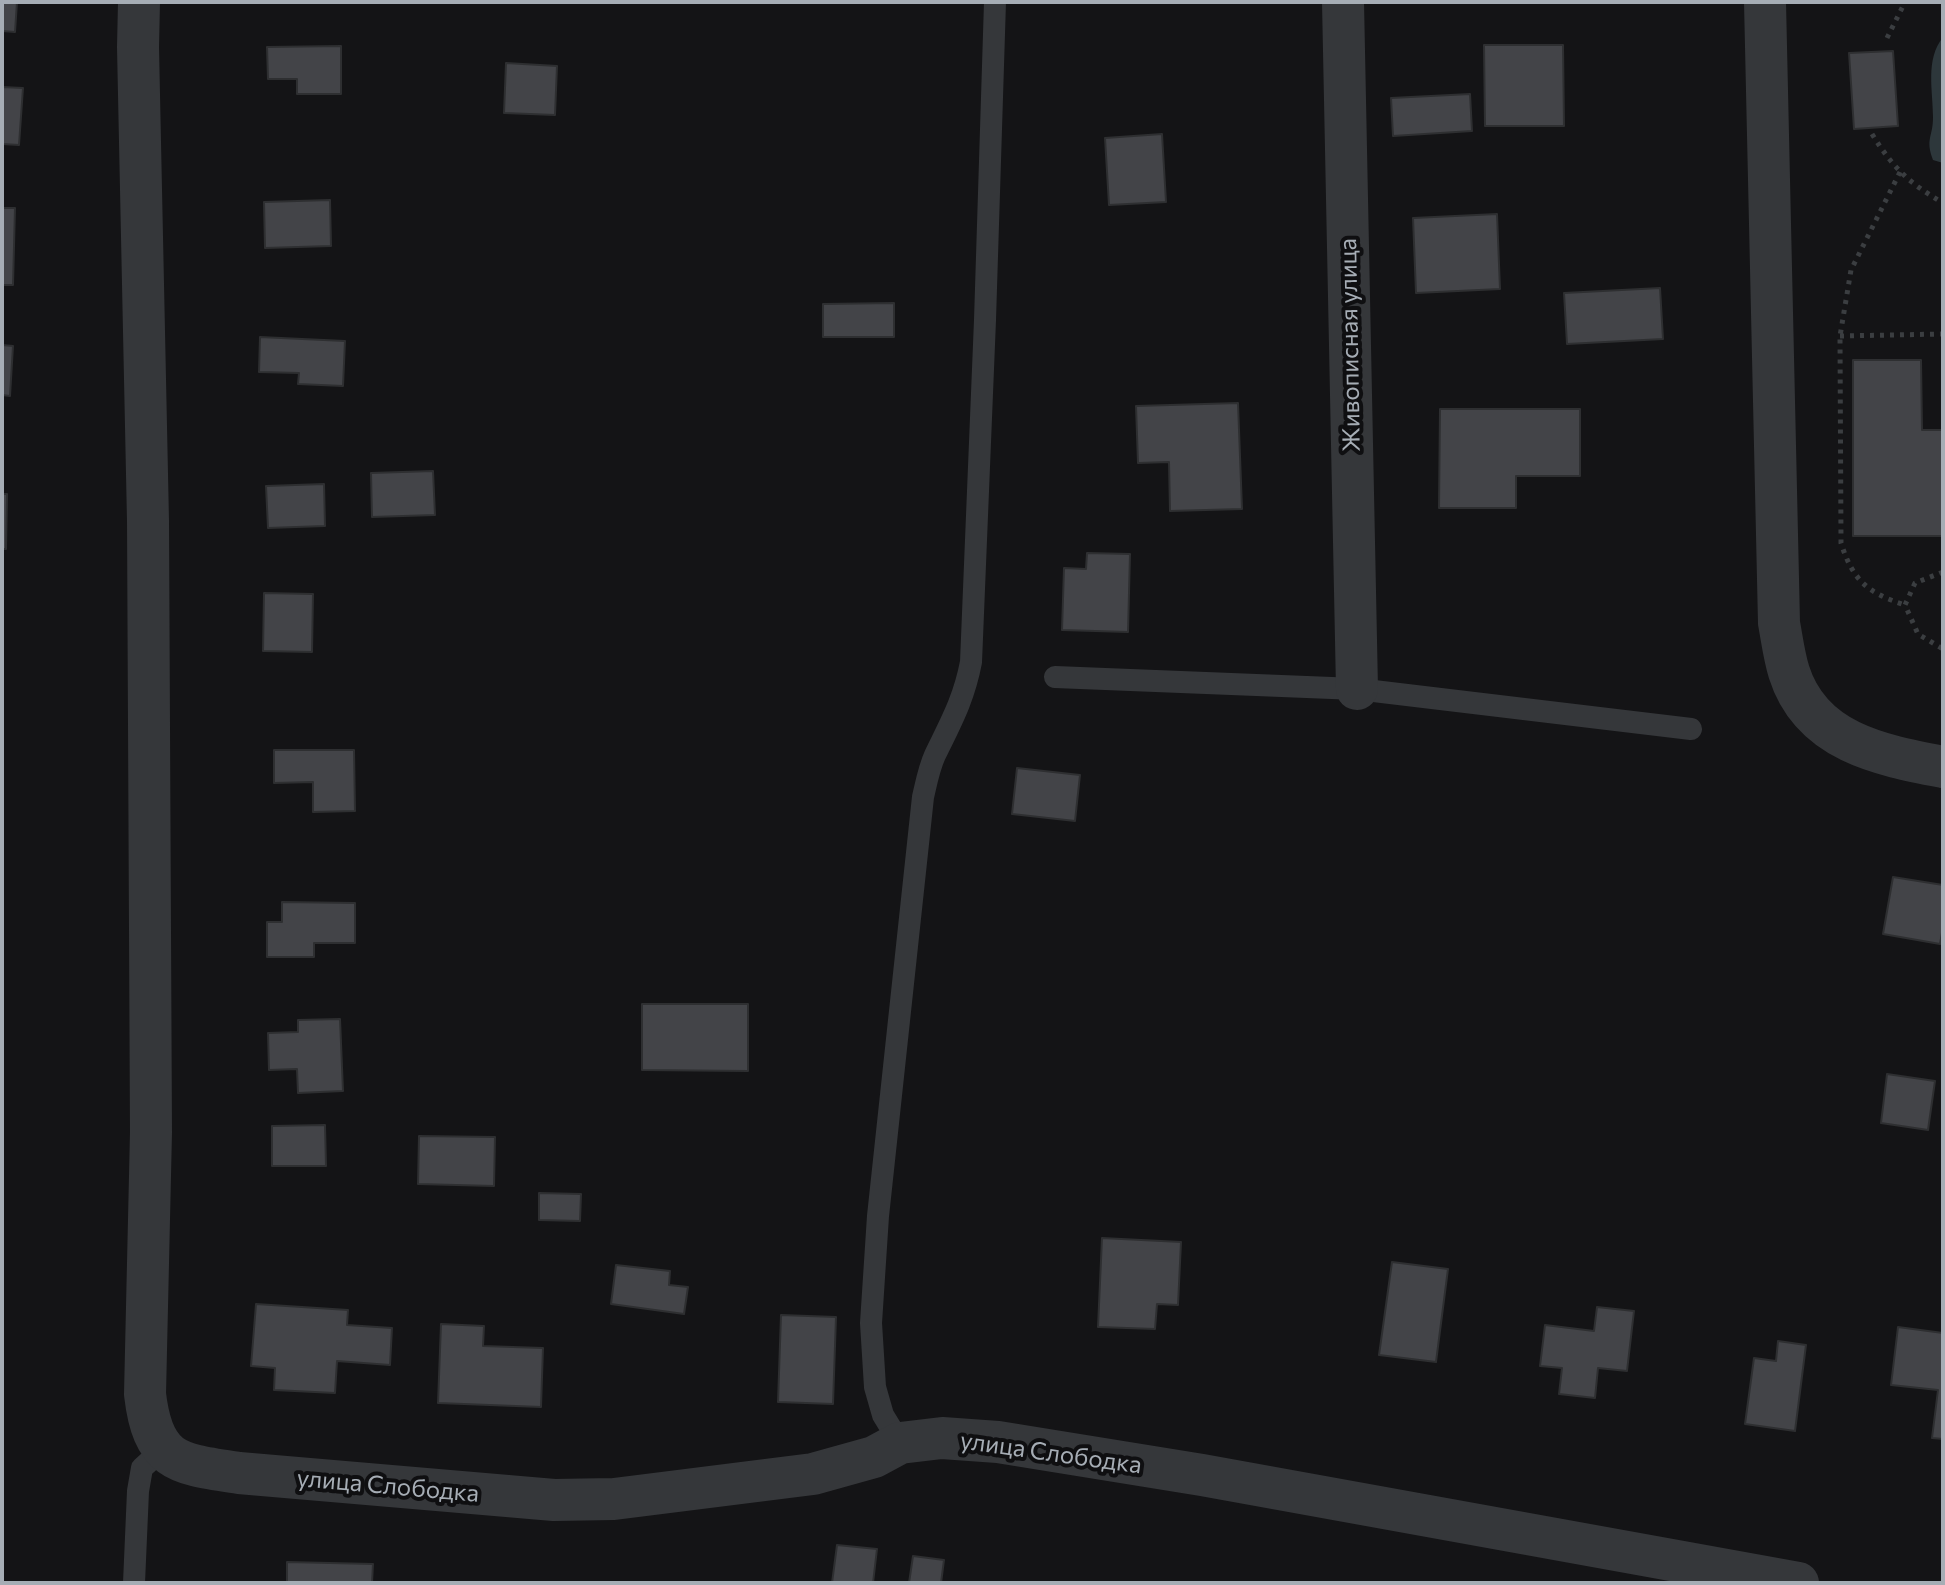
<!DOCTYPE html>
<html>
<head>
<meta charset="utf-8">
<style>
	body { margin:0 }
	#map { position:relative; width:1945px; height:1585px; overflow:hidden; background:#141416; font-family:Commissioner,sans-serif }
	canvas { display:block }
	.frame { position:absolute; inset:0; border:4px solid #a6adb5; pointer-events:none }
</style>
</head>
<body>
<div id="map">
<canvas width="1945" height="1585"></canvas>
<div class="frame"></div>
</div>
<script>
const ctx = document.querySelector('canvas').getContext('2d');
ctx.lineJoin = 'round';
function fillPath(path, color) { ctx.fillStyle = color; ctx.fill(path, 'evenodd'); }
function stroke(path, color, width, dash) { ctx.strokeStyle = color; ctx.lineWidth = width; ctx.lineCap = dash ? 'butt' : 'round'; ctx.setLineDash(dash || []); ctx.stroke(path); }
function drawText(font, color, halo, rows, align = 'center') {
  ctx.font = font + ' Commissioner,sans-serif'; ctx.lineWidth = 8; ctx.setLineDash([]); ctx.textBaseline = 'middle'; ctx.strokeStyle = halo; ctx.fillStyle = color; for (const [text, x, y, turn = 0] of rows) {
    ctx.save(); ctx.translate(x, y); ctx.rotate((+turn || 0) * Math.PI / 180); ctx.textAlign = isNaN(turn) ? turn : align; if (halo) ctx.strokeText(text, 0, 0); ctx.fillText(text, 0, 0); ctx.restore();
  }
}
fillPath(new Path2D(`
	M1943,37V163L1933,160C1925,138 1933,138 1933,117C1933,90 1925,60 1943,37Z`), '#2d373b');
const building = new Path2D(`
	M2,2H17L15,32L2,31Z
	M1484,45H1563L1564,126H1485Z
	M341,46V94H297V79H268L267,47Z
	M1893,51L1898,126L1854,129L1849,53Z
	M506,63L557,66L555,115L504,113Z
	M2,87L23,88L19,145L2,144Z
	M1470,94L1472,131L1393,136L1391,98Z
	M1162,134L1166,202L1109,205L1105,138Z
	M330,200L331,246L265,248L264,202Z
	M2,208H15L13,285H2Z
	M1497,214L1500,289L1416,293L1413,218Z
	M1660,288L1663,339L1567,344L1564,293Z
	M894,303V337H823V304Z
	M260,337L345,341L343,386L298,384L299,373L259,372Z
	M2,345L13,346L10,396L2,395Z
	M1853,360H1921L1922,430H1943V536H1853Z
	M1238,403L1242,509L1170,511L1169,462L1138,463L1136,406Z
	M1440,409H1580V476H1516V508H1439Z
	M433,471L435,515L372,517L371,473Z
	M324,484L325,526L268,528L266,486Z
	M2,494H7L6,549H2Z
	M1087,553L1130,554L1128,632L1062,630L1064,568L1086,569Z
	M264,593L313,594L312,652L263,651Z
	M274,750H354L355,811L313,812V782L274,783Z
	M1017,768L1080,775L1075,821L1012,814Z
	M1893,877L1943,885V927L1940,944L1883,934Z
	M282,902L355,903V943H314V957H267V922H282Z
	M642,1004H748V1071L642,1070Z
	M340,1019L343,1091L298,1093L297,1069L269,1070L268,1033L298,1032V1020Z
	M1887,1074L1935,1081L1928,1130L1881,1123Z
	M325,1125L326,1166H272V1126Z
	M419,1136L495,1137L494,1186L418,1184Z
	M539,1193L581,1194L580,1221L539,1220Z
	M1102,1238L1181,1242L1178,1305L1157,1304L1155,1329L1098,1327Z
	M1392,1262L1448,1269L1436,1362L1379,1355Z
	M616,1265L670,1271L669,1285L688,1287L684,1314L611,1304Z
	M256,1304L348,1310L347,1325L392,1328L390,1365L337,1361L335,1393L274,1390L275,1368L251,1366Z
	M1597,1307L1634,1311L1627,1371L1598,1368L1595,1398L1559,1394L1562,1368L1540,1366L1545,1325L1594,1331Z
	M781,1315L836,1317L833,1404L778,1402Z
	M441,1324L484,1326L483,1346L543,1348L541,1407L438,1403Z
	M1898,1327L1943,1333V1439L1932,1438L1938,1390L1891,1385Z
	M1778,1341L1806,1345L1795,1431L1745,1424L1754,1358L1776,1361Z
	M837,1545L877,1549L873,1583H832Z
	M913,1556L944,1560L941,1583H909Z
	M287,1562L373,1564L372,1583H287Z`);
fillPath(building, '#434448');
stroke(building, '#2e2f31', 2);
stroke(new Path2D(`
	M1887,38L1905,2
	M1872,134C1893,168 1909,183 1943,203
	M1900,172L1851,270L1840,336L1841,543C1853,581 1868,593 1905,605
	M1840,336L1943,334
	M1943,572L1915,583L1905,605L1918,634L1943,649`), '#3b3e41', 5, [4, 6]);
stroke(new Path2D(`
	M1055,677L1357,689L1691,729
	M900,1443L883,1415L875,1387L871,1323L878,1216L923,797C926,784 929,768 935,755C951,722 964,699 971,662L985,320L995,2
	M134,1583L138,1491L142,1468L163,1449`), '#35373a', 22);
stroke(new Path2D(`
	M139,2L138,47L148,521L151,1132L145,1394C153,1463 178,1464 239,1473L554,1500L614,1499L813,1474L874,1457L900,1443L942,1438L998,1442L1202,1475L1798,1583
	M1343,2L1357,689
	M1765,2L1779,623C1782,639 1784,656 1789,672C1811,742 1880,755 1943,767`), '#35373a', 42);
drawText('24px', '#a6adb5', '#0f0f11', [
	["Живописная улица",1350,345,-91],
	["улица Слободка",1051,1453,8],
	["улица Слободка",388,1486,5]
]);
</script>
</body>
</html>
